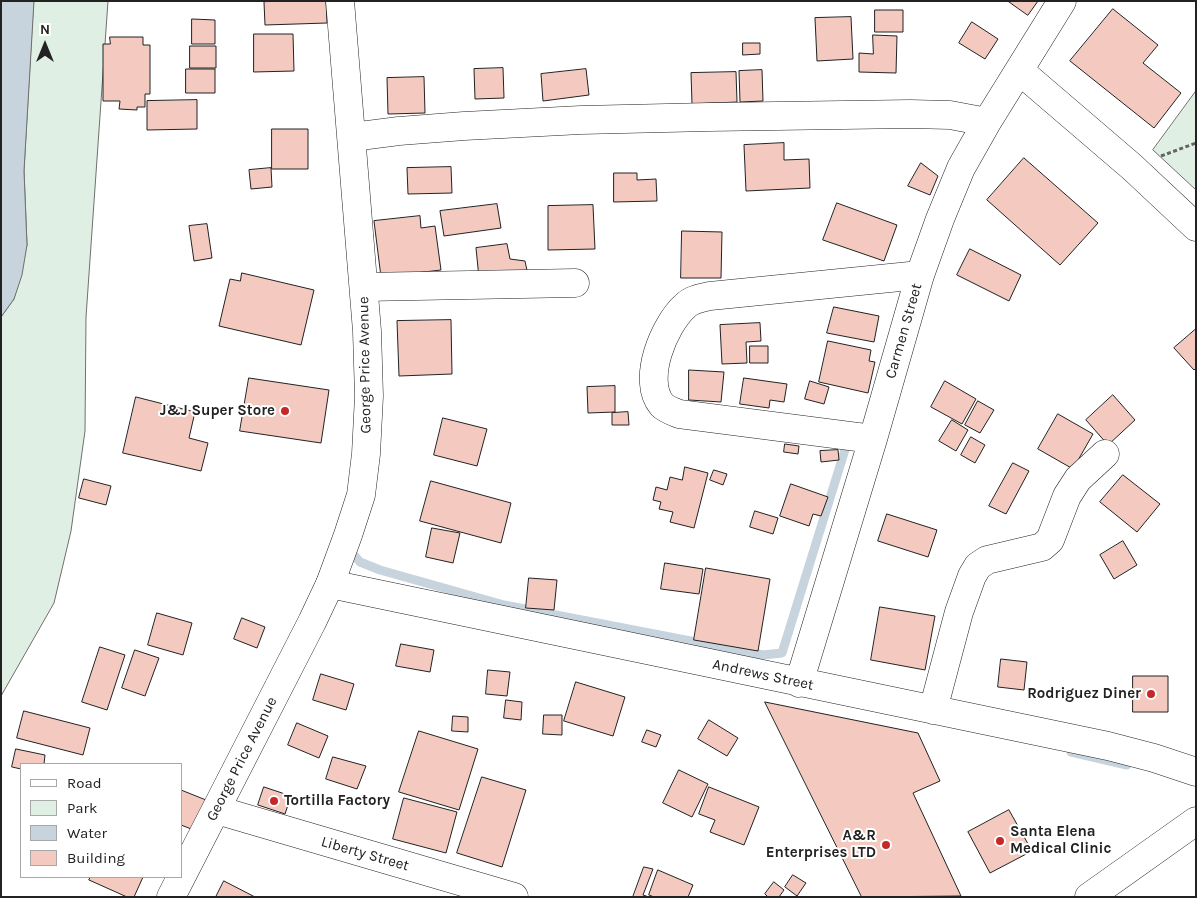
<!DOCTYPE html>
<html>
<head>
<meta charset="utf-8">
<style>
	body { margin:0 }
	#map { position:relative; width:1197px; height:898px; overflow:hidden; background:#fff; font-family:Karla,sans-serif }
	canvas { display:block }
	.frame { position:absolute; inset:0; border:2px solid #222; pointer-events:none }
	.legend { position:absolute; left:20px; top:763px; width:162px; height:115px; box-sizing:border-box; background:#fff; border:1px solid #a7a7a7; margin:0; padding:6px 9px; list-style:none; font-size:15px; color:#222 }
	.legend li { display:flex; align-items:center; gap:10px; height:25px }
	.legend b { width:25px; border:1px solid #a7a7a7 }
	.north { position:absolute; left:20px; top:20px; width:50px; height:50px; -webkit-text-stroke:4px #fff; paint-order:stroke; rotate:0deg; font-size:14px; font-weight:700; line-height:20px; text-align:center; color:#222 }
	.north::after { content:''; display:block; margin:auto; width:18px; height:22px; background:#222; clip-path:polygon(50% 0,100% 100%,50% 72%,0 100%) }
</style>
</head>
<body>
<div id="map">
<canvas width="1197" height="898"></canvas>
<div class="frame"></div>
<ul class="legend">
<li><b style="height:6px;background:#fff"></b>Road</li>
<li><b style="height:14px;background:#e0efe3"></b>Park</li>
<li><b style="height:14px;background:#c7d3dd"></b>Water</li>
<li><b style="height:14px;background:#f3c9c0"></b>Building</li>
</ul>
<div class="north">N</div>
</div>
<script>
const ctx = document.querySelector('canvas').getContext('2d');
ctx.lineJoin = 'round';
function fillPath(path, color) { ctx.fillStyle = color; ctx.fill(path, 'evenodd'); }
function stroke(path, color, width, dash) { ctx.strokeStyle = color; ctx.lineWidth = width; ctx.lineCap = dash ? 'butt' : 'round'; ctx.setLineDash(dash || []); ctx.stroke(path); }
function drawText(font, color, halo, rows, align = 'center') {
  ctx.font = font + ' Karla,sans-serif'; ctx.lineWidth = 4; ctx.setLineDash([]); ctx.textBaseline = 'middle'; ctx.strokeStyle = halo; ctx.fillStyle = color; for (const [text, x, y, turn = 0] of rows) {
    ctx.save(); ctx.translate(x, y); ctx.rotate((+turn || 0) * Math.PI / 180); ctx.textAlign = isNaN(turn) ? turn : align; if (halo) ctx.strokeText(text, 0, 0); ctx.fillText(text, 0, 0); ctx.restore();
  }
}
const green = new Path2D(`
	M34,1H108L86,317L85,431L71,531L54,603L1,696V317L14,299L27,245L24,171Z
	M1196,91V190L1153,150Z`);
fillPath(green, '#e0efe3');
stroke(green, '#6f6f6f', 1);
const water = new Path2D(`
	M1,1H34L24,171L27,245L22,275L14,299L1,317Z`);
fillPath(water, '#c7d3dd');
stroke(water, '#6f6f6f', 1);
stroke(new Path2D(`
	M352,553L360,562L380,570L504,605L763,655L782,653L848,440
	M1071,752L1127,765`), '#c7d3dd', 9);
const building = new Path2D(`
	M326,1L327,23L265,25L264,2Z
	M1008,1H1038L1028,15Z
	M1113,9L1158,45L1143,63L1181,93L1154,128L1070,61Z
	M875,10H903V32H875Z
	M851,17L853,59L817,61L815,18Z
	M192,19L215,20V44H192Z
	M972,22L998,39L985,59L959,43Z
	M254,34H293L294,71L254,72Z
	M873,35L897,36L896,73L859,72V53L873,54Z
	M110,37H143V45H150V94H145V107H137V110L119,109L120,101H103V44H110Z
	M743,43H760V54L743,55Z
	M190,46H216V68H190Z
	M503,68L504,98L475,99L474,69Z
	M186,69H215V93H186Z
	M586,69L589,95L543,101L541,74Z
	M762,70L763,101L740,102L739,71Z
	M736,72L737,102L692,104L691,73Z
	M424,77L425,113L388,114L387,78Z
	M197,100V129L147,130V101Z
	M272,129H308V169H272Z
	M784,143V160L809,159L810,188L746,191L744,145Z
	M1024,158L1098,223L1060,265L987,200Z
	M921,163L938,176L930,195L908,186Z
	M451,167L452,193L408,194L407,168Z
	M271,168L272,187L251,189L249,170Z
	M614,173H637V180L656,179L657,201L614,202Z
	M837,203L897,225L884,261L823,240Z
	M497,204L501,228L444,236L440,211Z
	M593,205L595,249L548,250V206Z
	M420,216L421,228L435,226L441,270L381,277L374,221Z
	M207,224L212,258L194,261L189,226Z
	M682,231L722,232L721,278H681Z
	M507,244L510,259L525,261L529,280L479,278L476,248Z
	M970,249L1021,275L1009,301L957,275Z
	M242,273L314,290L301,345L219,326L230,279L240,281Z
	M834,307L879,316L874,342L827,333Z
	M451,320L452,374L399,376L397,321Z
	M760,323L761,341L746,342L747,363L722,364L720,325Z
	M1196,329V368L1194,370L1174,348Z
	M828,341L871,350L869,361L875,362L868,393L819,382Z
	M750,346H768V363H750Z
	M689,370L724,372L721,402L689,400Z
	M249,378L329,390L321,443L240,431Z
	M744,378L787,384L784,402L770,400L769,408L740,404Z
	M810,381L829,387L824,404L805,399Z
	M945,381L976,399L962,424L931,407Z
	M615,386V412L588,413L587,387Z
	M1113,395L1135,420L1108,445L1086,420Z
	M136,397L195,412L189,438L208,443L201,471L123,453Z
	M978,401L994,410L980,433L965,425Z
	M628,412L629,425H612V413Z
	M1058,414L1093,434L1073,469L1038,449Z
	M443,418L487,429L477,466L434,455Z
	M952,420L968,430L956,451L939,441Z
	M971,437L985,445L975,463L961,455Z
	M785,444L799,446L798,454L784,452Z
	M838,450L839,460L821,462L820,451Z
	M1013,463L1029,471L1006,514L989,506Z
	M685,467L708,473L694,528L670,522L673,512L659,509L661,502L653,500L656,487L667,490L670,477L682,480Z
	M714,470L727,474L723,485L710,480Z
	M1123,475L1160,504L1137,532L1100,502Z
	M84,479L111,486L106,505L79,498Z
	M431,481L511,503L501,543L420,521Z
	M791,484L828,497L821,516L813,514L809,526L780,516Z
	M755,511L778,518L773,534L750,527Z
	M887,514L937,530L928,557L878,541Z
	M432,528L460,533L453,563L426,557Z
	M1123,541L1137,565L1114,579L1100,555Z
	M665,563L703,569L699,594L661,589Z
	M706,568L770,579L758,651L694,640Z
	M529,578L557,580L554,610L526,608Z
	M880,607L935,616L925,670L871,660Z
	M157,613L192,623L183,655L148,645Z
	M242,618L265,627L257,648L234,639Z
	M401,644L434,650L430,672L396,666Z
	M100,647L125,655L107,710L82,702Z
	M135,650L159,658L145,696L122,688Z
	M1001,659L1027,662L1024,690L998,687Z
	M488,670L510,672L507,696L486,694Z
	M321,674L354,684L346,710L313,700Z
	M1133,676H1168V712H1133Z
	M576,682L625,697L613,736L564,721Z
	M506,700L522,702L521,720L504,718Z
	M765,702L918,733L940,781L913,793L961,896L862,897Z
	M24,711L90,728L83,755L17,738Z
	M544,715H562V735L543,734Z
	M453,716L468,717V732L452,731Z
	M709,720L738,738L727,756L698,739Z
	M297,723L328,736L319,758L288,745Z
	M647,730L661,735L656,747L642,742Z
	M419,731L478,749L459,810L399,792Z
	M16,749L45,755L44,764H21V769L12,767Z
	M333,757L366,766L357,789L326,779Z
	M679,770L708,784L692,817L663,803Z
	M482,777L526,790L502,867L457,853Z
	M264,787L291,796L285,814L258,805Z
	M709,787L759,807L744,845L710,832L715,820L699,814Z
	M181,790L211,802L199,832L181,825Z
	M404,798L457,812L446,853L393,839Z
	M1009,810L1032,851L990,873L968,832Z
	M644,867L653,869L643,895L649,897H633Z
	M658,870L693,885L688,897H654L649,895Z
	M793,875L806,883L797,896L785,887Z
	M91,877H143L134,897H127L89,880Z
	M224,881L255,897H216Z
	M774,882L784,890L779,897H768L765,894Z`);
fillPath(building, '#f3c9c0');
stroke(building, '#222', 1);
const minor = new Path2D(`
	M1020,71L1132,167L1196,227
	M352,137L399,131L464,126L581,120L709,117L910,114L950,115L987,122
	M364,287L575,283
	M873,439L679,414C674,412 666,409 662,405C641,380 664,325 685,306C692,299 701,298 710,296L920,275
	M330,584L1108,746L1154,758L1196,772
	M799,683L873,439L920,275L940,219L961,168L987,122L1062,1
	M933,710L959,612L972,576L978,566L987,560L1042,547L1050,540L1067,496L1078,479L1105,454`);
const major = new Path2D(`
	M217,810L514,897
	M171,897L312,622L330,584L348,535L361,495L366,454L369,396L367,331L340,1
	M1089,897L1196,821`);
stroke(minor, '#222', 29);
stroke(major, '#222', 29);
stroke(new Path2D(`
	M1161,156L1196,143`), '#646464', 3, [4, 2.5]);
stroke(minor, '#fff', 28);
stroke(major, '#fff', 28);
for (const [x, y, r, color] of [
	[285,411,5,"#c62828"],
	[1151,694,5,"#c62828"],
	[274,801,5,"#c62828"],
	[1000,841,5,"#c62828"],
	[886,845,5,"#c62828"]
]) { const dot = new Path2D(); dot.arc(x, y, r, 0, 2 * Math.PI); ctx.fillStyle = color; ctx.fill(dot); stroke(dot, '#fff', 2); }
drawText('15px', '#222', '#fff', [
	["Carmen Street",904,331,-74],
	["George Price Avenue",365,365,-91],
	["Andrews Street",763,675,12],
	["George Price Avenue",242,759,-63],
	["Liberty Street",365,854,16]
]);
drawText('bold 15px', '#222', '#fff', [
	["J&J Super Store",275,411],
	["Rodriguez Diner",1141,694],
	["Tortilla Factory",284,801,"left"],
	["Santa Elena",1010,832,"left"],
	["Medical Clinic",1010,849,"left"],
	["A&R",876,836],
	["Enterprises LTD",876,853]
], 'right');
</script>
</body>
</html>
